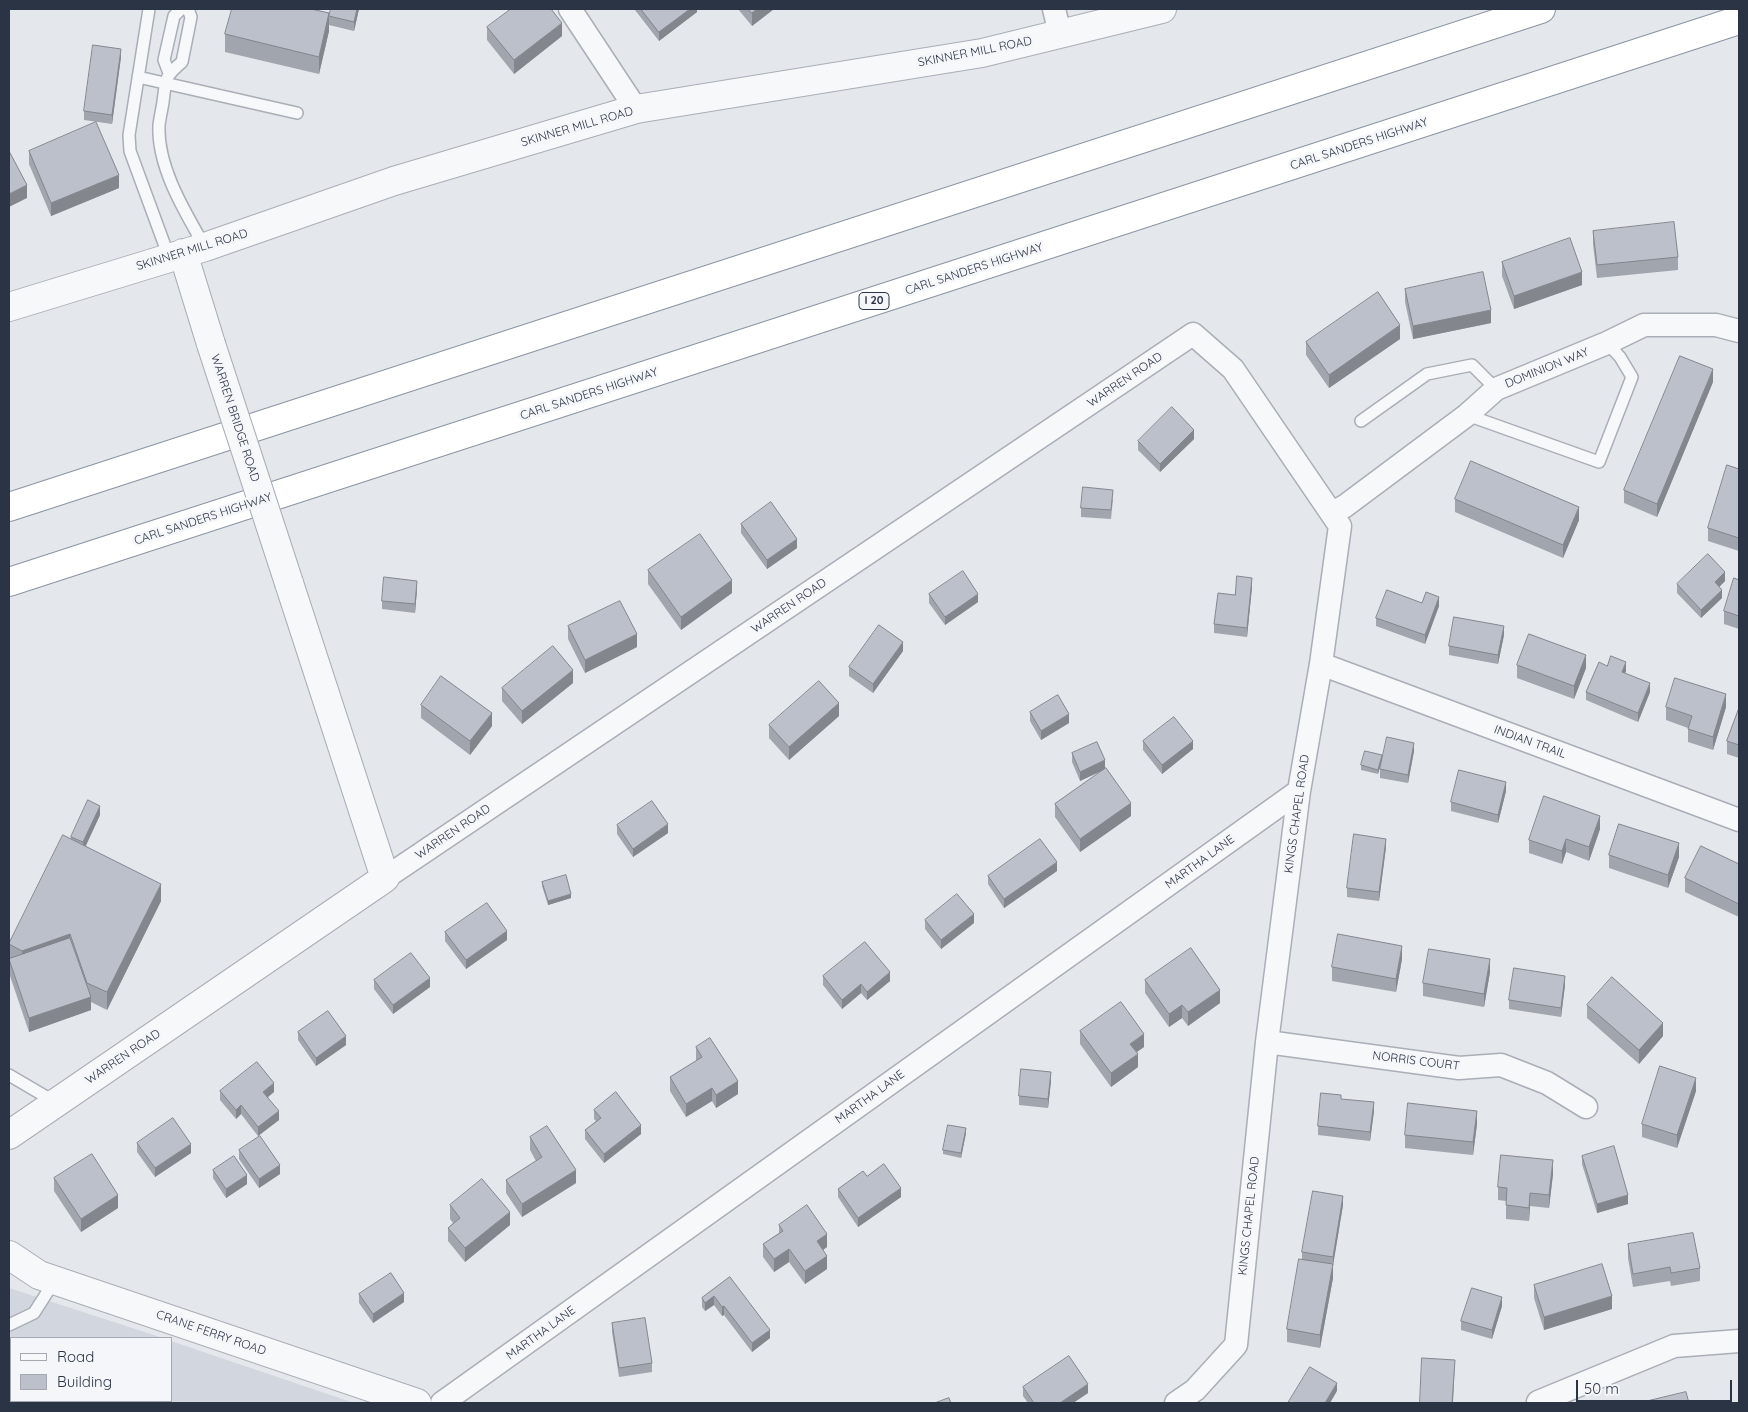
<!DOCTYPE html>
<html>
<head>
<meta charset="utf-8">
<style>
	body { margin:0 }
	#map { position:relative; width:1748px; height:1412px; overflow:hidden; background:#e4e7ec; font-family:Quicksand,sans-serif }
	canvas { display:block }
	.frame { position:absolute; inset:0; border:10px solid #2b3445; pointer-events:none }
	.legend { position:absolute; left:10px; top:1337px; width:162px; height:65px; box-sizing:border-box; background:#f4f6f9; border:1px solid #a4a8b1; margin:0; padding:6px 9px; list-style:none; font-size:15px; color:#2b3445 }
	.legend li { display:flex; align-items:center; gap:10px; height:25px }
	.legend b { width:25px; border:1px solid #a4a8b1 }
	.scale { position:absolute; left:1576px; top:1380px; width:156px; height:22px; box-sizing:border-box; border:2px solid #2b3445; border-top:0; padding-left:6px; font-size:15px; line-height:18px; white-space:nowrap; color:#2b3445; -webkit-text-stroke:4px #f4f6f9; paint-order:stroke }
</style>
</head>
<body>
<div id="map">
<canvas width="1748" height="1412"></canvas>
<div class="frame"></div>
<ul class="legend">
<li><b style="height:6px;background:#f7f8fa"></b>Road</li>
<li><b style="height:14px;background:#bbc0ca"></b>Building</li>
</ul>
<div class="scale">50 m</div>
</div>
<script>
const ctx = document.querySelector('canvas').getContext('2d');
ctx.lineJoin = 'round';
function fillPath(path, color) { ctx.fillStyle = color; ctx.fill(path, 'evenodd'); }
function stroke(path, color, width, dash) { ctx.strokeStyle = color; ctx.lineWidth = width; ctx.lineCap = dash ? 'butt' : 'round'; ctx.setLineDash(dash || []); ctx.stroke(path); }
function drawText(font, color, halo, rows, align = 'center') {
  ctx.font = font + ' Quicksand,sans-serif'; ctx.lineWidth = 5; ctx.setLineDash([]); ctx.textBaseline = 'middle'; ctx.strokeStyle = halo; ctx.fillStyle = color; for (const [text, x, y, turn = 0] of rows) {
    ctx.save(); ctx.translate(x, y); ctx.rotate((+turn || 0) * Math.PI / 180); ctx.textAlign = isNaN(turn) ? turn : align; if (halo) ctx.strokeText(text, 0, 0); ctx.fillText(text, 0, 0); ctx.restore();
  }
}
fillPath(new Path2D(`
	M9,1288L163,1338H11V1401H171V1341L354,1403H9Z`), '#d2d6de');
const service = new Path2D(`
	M149,9L129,135L130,151L169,257
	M188,9L191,17L182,62C164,77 166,79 163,102C162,109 160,117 159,125C157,167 185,212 205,247
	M169,73L164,60L174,16L181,9
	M138,77L297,113
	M1467,415L1599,462L1632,377L1620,357L1607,343
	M1361,421L1427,374L1472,365L1496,389
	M9,1075L55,1102
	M9,1325L34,1313L55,1280`);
const minor = new Path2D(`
	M570,9L636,109
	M1054,9L1060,34
	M1332,513L1345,506L1467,415L1496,389L1607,343L1644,325H1716L1739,331
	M1321,664L1739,820
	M385,878L1193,334L1233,369L1340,526L1321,664L1299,791L1267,1042L1236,1345L1195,1390L1176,1403
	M1267,1042L1459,1068L1501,1065L1547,1083L1586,1107
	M1538,1402L1674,1346L1739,1341
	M442,1403L1299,791`);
const tertiary = new Path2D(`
	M183,253L211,344
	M9,307L205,247L394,181L636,109L982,53L1162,9
	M9,1135L385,878L289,583
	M9,1255L39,1275L417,1403`);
const motorway = new Path2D(`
	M9,507L1541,9
	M9,582L1739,20`);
stroke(service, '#a9aeb7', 14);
stroke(minor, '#a9aeb7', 25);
stroke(tertiary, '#a9aeb7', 30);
stroke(motorway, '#8b94a3', 30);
stroke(service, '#f7f8fa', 11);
stroke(minor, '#f7f8fa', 22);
stroke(tertiary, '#f7f8fa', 28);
stroke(motorway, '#fff', 28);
const tertiaryBridge = new Path2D(`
	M211,344L289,583`);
stroke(tertiaryBridge, '#a9aeb7', 30, []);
stroke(tertiaryBridge, '#f7f8fa', 28);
fillPath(new Path2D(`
	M359,9L354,31L329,25V31L319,74L225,52V34L329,13Z
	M635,9H697V12L659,41L635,10Z
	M738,9H774L752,26Z
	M487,27L562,36L514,74L487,40Z
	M121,57L112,124L84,120V111Z
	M29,151L119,188L51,216L29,164Z
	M1593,231L1678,257V270L1597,278L1593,244Z
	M1502,262L1582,285L1514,309L1502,276Z
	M1405,289L1491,323L1413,339L1405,302Z
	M1400,339L1329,388L1306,355V342Z
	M1713,382L1657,517L1624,503V490Z
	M1194,439L1160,472L1138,450V441Z
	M1739,459V551L1708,541V528L1738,468V464Z
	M1113,499L1111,519L1081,517V508Z
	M1455,499L1579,520L1563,558L1455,512Z
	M741,524L797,548L767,569L741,533Z
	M648,570L732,593L681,630L648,584Z
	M1739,580V629L1724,624V611Z
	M1725,581L1719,587L1722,598L1701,618L1677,593V584Z
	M1252,587L1247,637L1214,633V624L1235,595Z
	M417,589L415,613L382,609V601Z
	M929,594L978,602L945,625L929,603Z
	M1422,603L1439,606L1425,644L1376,626V618Z
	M568,626L637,647L585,673L568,639Z
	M1504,635L1498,664L1449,655V646Z
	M903,651L873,693L849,676V667Z
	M1517,665L1586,668L1574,699L1517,678Z
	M1607,666L1626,671L1625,673L1650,692L1638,722L1586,700V692Z
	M573,683L522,724L502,701V688Z
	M421,705L492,726L470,755L421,718Z
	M1666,707H1726L1713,750L1688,742V728L1666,720Z
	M1739,708V758L1727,754V741Z
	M1030,712L1069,723L1041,740L1030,721Z
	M839,716L789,760L769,738V725Z
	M1143,741L1193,749L1162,774L1143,750Z
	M1414,751L1408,783L1380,778V769Z
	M1072,753L1105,769L1131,816L1080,852L1055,817V804L1102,771L1080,781L1072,762Z
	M1382,760L1378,774L1361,770V765Z
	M1506,791L1498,823L1451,811V802Z
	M100,815L86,846L161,901L107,1010L91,1002V1010L29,1032L9,973V943L71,838V837Z
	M617,825L668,833L633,857L617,834Z
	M1600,829L1589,861L1566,852L1562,864L1529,853V840Z
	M1386,847L1379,901L1347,897V888Z
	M1609,855L1679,857L1668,888L1609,868Z
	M1739,864V917L1685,892V878Z
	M1057,871L1004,908L988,884V876Z
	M542,882L571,898L548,905L542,886Z
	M925,920L974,923L941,949L925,929Z
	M445,932L507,940L466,969L445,941Z
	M1402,959L1396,992L1332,981V967Z
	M1490,972L1484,1007L1423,996V983Z
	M823,976L890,981L867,1000L861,993L842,1009L823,985Z
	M374,980L430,987L393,1014L374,989Z
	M1145,980L1220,1003L1188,1026L1182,1018L1169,1027L1145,993Z
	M1565,985L1561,1017L1509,1009V1000Z
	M1587,1005L1663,1036L1639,1064L1587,1018Z
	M1080,1031L1144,1047L1136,1052L1138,1067L1111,1087L1080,1044Z
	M298,1032L346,1045L316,1066L298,1040Z
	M696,1047L738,1094L716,1108L712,1101L686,1117L670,1091V1077L696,1061Z
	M1051,1081L1048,1108L1019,1105V1096Z
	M220,1091L274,1092L268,1097L279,1120L258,1136L241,1114L236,1119L220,1100Z
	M1696,1091L1677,1148L1642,1137V1124Z
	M594,1110L641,1134L604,1163L585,1139V1130L596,1121L594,1119Z
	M1374,1111L1370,1141L1318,1135V1126Z
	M1477,1124L1473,1155L1405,1148V1135Z
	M966,1133L961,1158L943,1154V1150Z
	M530,1137L576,1183L522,1217L506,1193V1180L536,1161L530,1150Z
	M137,1143L191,1153L155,1177L137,1152Z
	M239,1150L280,1174L259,1188L239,1159Z
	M1582,1156L1628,1204L1597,1213L1582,1164Z
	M213,1170L247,1184L226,1198L213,1178Z
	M1553,1174L1549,1208L1530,1206L1529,1221L1506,1219V1201L1498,1200V1187Z
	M867,1176L901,1197L858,1227L838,1197V1189Z
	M54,1178L118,1208L81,1232L54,1191Z
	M450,1205L510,1225L465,1262L448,1241V1228L453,1223L450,1219Z
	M1343,1205L1333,1264V1278L1320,1348L1287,1342V1329L1302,1259V1252Z
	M779,1225L827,1247L823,1250L827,1269L805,1284L789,1262L774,1272L763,1257V1244L779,1233Z
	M1628,1244L1700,1268V1281L1671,1286L1670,1281L1633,1287L1628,1258Z
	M730,1277L770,1338L752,1352L724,1315L722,1316L714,1305L705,1311L702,1307V1298Z
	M1534,1285L1612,1309L1544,1330L1534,1298Z
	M359,1294L404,1302L373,1323L359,1303Z
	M1502,1306L1492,1339L1461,1330V1321Z
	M612,1323L652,1363V1372L619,1377L612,1332Z
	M1023,1387L1088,1393L1073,1403H1028L1023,1396Z`), '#a1a5ae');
fillPath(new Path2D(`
	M357,9H359L354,31V22Z
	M690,9H697V12L659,41V32Z
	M757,9H774L752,26V13Z
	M329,13V31L319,74V57Z
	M562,23V36L514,74V60Z
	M121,49V57L112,124V115Z
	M119,175V188L51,216V203Z
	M27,185V198L9,207V194Z
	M1582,272V285L1514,309V296Z
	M1491,310V323L1413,339V326Z
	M1400,325V339L1329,388V375Z
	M1713,369V382L1657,517V504Z
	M1194,430V439L1160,472V464Z
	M1579,507V520L1563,558V545Z
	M797,539V548L767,569V560Z
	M1725,572V581L1715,591V582Z
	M1252,578V587L1247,637V628Z
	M732,580V593L681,630V617Z
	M417,581V589L415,613V604Z
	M1722,590V598L1701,618V610Z
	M978,594V602L945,625V617Z
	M1439,597V606L1425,644V635Z
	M1504,626V635L1498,664V655Z
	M637,634V647L585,673V660Z
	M903,642V651L873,693V684Z
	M1586,655V668L1574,699V686Z
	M1626,662V671L1622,681V672Z
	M573,670V683L522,724V711Z
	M1650,683V692L1638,722V713Z
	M1726,694V707L1713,750V737Z
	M839,703V716L789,760V747Z
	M492,713V726L470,755V741Z
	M1069,714V723L1041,740V731Z
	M1193,741V749L1162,774V765Z
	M1414,743V751L1408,783V775Z
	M1382,755V760L1378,774V770Z
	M1105,760V769L1080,781V772Z
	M1506,782V791L1498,823V815Z
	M1131,803V816L1080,852V839Z
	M100,806V815L83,851V842Z
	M1600,816V829L1589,861V847Z
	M668,824V833L633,857V849Z
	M1386,839V847L1379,901V892Z
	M1566,839V852L1562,864V851Z
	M1679,843V857L1668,888V875Z
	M1057,862V871L1004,908V899Z
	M161,884V901L107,1010V992Z
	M571,894V898L548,905V901Z
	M974,914V923L941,949V940Z
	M507,931V940L466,969V960Z
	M70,934V951L22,968V951Z
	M1402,946V959L1396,992V979Z
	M1490,959V972L1484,1007V994Z
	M890,972V981L867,1000V992Z
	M1565,976V985L1561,1017V1008Z
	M430,978V987L393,1014V1005Z
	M861,984V993L842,1009V1000Z
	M1220,990V1003L1188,1026V1012Z
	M91,997V1010L29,1032V1018Z
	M1182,1005V1018L1169,1027V1014Z
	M1663,1023V1036L1639,1064V1050Z
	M1144,1034V1047L1130,1057V1044Z
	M346,1036V1045L316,1066V1058Z
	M1138,1054V1067L1111,1087V1073Z
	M1051,1072V1081L1048,1108V1099Z
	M1696,1078V1091L1677,1148V1135Z
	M738,1081V1094L716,1108V1095Z
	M274,1083V1092L263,1101V1092Z
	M712,1088V1101L686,1117V1104Z
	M1374,1102V1111L1370,1141V1132Z
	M241,1105V1114L236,1119V1110Z
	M279,1111V1120L258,1136V1127Z
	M1477,1111V1124L1473,1155V1142Z
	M641,1125V1134L604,1163V1154Z
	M966,1128V1133L961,1158V1153Z
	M191,1144V1153L155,1177V1168Z
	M1553,1160V1174L1549,1208V1195Z
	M280,1165V1174L259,1188V1179Z
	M576,1170V1183L522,1217V1204Z
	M247,1175V1184L226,1198V1189Z
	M901,1188V1197L858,1227V1218Z
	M1530,1193V1206L1529,1221V1208Z
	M118,1195V1208L81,1232V1219Z
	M1628,1195V1204L1597,1213V1204Z
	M1343,1196V1205L1333,1266V1257Z
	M510,1212V1225L465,1262V1248Z
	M827,1234V1247L817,1254V1241Z
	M789,1249V1262L774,1272V1259Z
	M827,1256V1269L805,1284V1271Z
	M1333,1264V1278L1320,1348V1335Z
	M404,1293V1302L373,1323V1314Z
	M714,1296V1305L705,1311V1303Z
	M1612,1296V1309L1544,1330V1317Z
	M1502,1297V1306L1492,1339V1330Z
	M724,1306V1315L722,1316V1307Z
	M770,1330V1338L752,1352V1343Z
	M1455,1360L1453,1403H1452Z
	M1337,1383V1391L1330,1403H1325Z
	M1088,1384V1393L1073,1403H1060Z`), '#83868d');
const building = new Path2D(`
	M232,9H311L329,13L319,57L225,34Z
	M331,9H357L354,22L329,16Z
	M511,9H551L562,23L514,60L487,27Z
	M641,9H690L659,32Z
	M748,9H757L752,13Z
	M93,45L121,49L112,115L84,111Z
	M96,122L119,175L51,203L29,151Z
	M9,151L27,185L9,194Z
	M1674,222L1678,257L1597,265L1593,231Z
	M1570,238L1582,272L1514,296L1502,262Z
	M1483,272L1491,310L1413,326L1405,289Z
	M1378,292L1400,325L1329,375L1306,342Z
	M1680,356L1713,369L1657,504L1624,490Z
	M1172,407L1194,430L1160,464L1138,441Z
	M1471,461L1579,507L1563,545L1455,499Z
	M1727,465L1739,469V538L1708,528Z
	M1083,487L1113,490L1111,510L1081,508Z
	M771,502L797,539L767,560L741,524Z
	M700,534L732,580L681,617L648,570Z
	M1708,554L1725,572L1715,582L1722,590L1701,610L1677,584Z
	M963,571L978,594L945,617L929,594Z
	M1237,576L1252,578L1247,628L1214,624L1218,593L1235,595Z
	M384,577L417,581L415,604L382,601Z
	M1734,578L1739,580V616L1724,611Z
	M1387,590L1422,603L1426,592L1439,597L1425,635L1376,618Z
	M620,601L637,634L585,660L568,626Z
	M1454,617L1504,626L1498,655L1449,646Z
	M879,625L903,642L873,684L849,667Z
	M1529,634L1586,655L1574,686L1517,665Z
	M553,646L573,670L522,711L502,688Z
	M1611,656L1626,662L1622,672L1650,683L1638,713L1586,692L1599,662L1607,666Z
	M441,676L492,713L470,741L421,705Z
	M1675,678L1726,694L1713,737L1688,729L1692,716L1666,707Z
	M819,681L839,703L789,747L769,725Z
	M1058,695L1069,714L1041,731L1030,712Z
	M1739,708V745L1727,741Z
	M1174,717L1193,741L1162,765L1143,741Z
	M1387,737L1414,743L1408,775L1380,769Z
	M1097,742L1105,760L1080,772L1072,753Z
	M1365,751L1382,755L1378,770L1361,765Z
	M1106,768L1131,803L1080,839L1055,804Z
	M1459,770L1506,782L1498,815L1451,802Z
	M1544,796L1600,816L1589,847L1566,839L1562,851L1529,840Z
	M88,800L100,806L83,842L71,837Z
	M652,801L668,824L633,849L617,825Z
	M1619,824L1679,843L1668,875L1609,855Z
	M1354,834L1386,839L1379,892L1347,888Z
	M63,835L161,884L107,992L87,983L70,934L22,951L9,944Z
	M1040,839L1057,862L1004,899L988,876Z
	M1701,846L1739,864V904L1685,878Z
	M566,875L571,894L548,901L542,882Z
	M957,894L974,914L941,940L925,920Z
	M487,903L507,931L466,960L445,932Z
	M1338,934L1402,946L1396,979L1332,967Z
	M70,938L91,997L29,1018L9,959Z
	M865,942L890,972L867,992L861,984L842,1000L823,976Z
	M1191,948L1220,990L1188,1012L1182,1005L1169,1014L1145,980Z
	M1429,949L1490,959L1484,994L1423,983Z
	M411,953L430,978L393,1005L374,980Z
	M1514,968L1565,976L1561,1008L1509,1000Z
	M1612,977L1663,1023L1639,1050L1587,1005Z
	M1121,1002L1144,1034L1130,1044L1138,1054L1111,1073L1080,1031Z
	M328,1011L346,1036L316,1058L298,1032Z
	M710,1038L738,1081L716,1095L712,1088L686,1104L670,1077L702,1057L696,1047Z
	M257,1062L274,1083L263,1092L279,1111L258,1127L241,1105L236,1110L220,1091Z
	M1660,1066L1696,1078L1677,1135L1642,1124Z
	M1021,1069L1051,1072L1048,1099L1019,1096Z
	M616,1092L641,1125L604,1154L585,1130L601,1118L594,1110Z
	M1321,1093L1341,1095V1099L1374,1102L1370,1132L1318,1126Z
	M1408,1103L1477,1111L1473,1142L1405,1135Z
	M173,1118L191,1144L155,1168L137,1143Z
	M948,1125L966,1128L961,1153L943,1150Z
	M547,1126L576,1170L522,1204L506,1180L542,1157L530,1137Z
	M260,1136L280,1165L259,1179L239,1150Z
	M1614,1146L1628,1195L1597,1204L1582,1156Z
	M92,1154L118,1195L81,1219L54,1178Z
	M1501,1155L1553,1160L1549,1195L1530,1193L1529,1208L1506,1205L1507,1188L1498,1187Z
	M234,1156L247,1175L226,1189L213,1170Z
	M884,1164L901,1188L858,1218L838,1189L863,1171L867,1176Z
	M482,1179L510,1212L465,1248L448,1228L460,1218L450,1205Z
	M1313,1191L1343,1196L1333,1257L1302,1252Z
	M807,1205L827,1234L817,1241L827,1256L805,1271L789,1249L774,1259L763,1244L783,1231L779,1225Z
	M1693,1233L1700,1268L1671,1273L1670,1267L1633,1274L1628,1244Z
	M1299,1259L1333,1264L1320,1335L1287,1329Z
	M1602,1264L1612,1296L1544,1317L1534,1285Z
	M391,1273L404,1293L373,1314L359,1294Z
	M730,1277L770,1330L752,1343L724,1306L722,1307L714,1296L705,1303L702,1298Z
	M1472,1288L1502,1297L1492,1330L1461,1321Z
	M645,1318L652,1363L619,1368L612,1323Z
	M1069,1356L1088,1384L1060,1403H1034L1023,1387Z
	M1422,1358L1455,1360L1452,1403H1420Z
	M1310,1367L1337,1383L1325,1403H1288Z
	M1686,1392L1689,1403H1639Z
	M949,1398L951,1403H935Z`);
fillPath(building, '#bbc0ca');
stroke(building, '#83868d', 1);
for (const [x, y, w] of [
	[874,301,30]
]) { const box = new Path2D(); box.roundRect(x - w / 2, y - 8.5, w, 17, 4); ctx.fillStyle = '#f4f6f9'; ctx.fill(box); stroke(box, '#2b3445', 1); }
drawText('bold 11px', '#2b3445', null, [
	["I 20",874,301]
]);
drawText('12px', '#2b3445', '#f4f6f9', [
	["SKINNER MILL ROAD",975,52,-11],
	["SKINNER MILL ROAD",577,127,-16],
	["CARL SANDERS HIGHWAY",1359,144,-18],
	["SKINNER MILL ROAD",192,250,-17],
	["CARL SANDERS HIGHWAY",974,269,-18],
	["DOMINION WAY",1547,368,-22],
	["WARREN ROAD",1125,380,-34],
	["CARL SANDERS HIGHWAY",589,394,-18],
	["WARREN BRIDGE ROAD",235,418,72],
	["CARL SANDERS HIGHWAY",203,519,-18],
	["WARREN ROAD",789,606,-34],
	["INDIAN TRAIL",1530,742,20],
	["KINGS CHAPEL ROAD",1297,814,-82],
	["WARREN ROAD",453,832,-34],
	["MARTHA LANE",1200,862,-36],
	["WARREN ROAD",123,1057,-34],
	["NORRIS COURT",1416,1061,7],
	["MARTHA LANE",870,1097,-36],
	["KINGS CHAPEL ROAD",1249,1216,-84],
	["CRANE FERRY ROAD",211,1333,19],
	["MARTHA LANE",541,1333,-36]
]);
</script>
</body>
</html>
